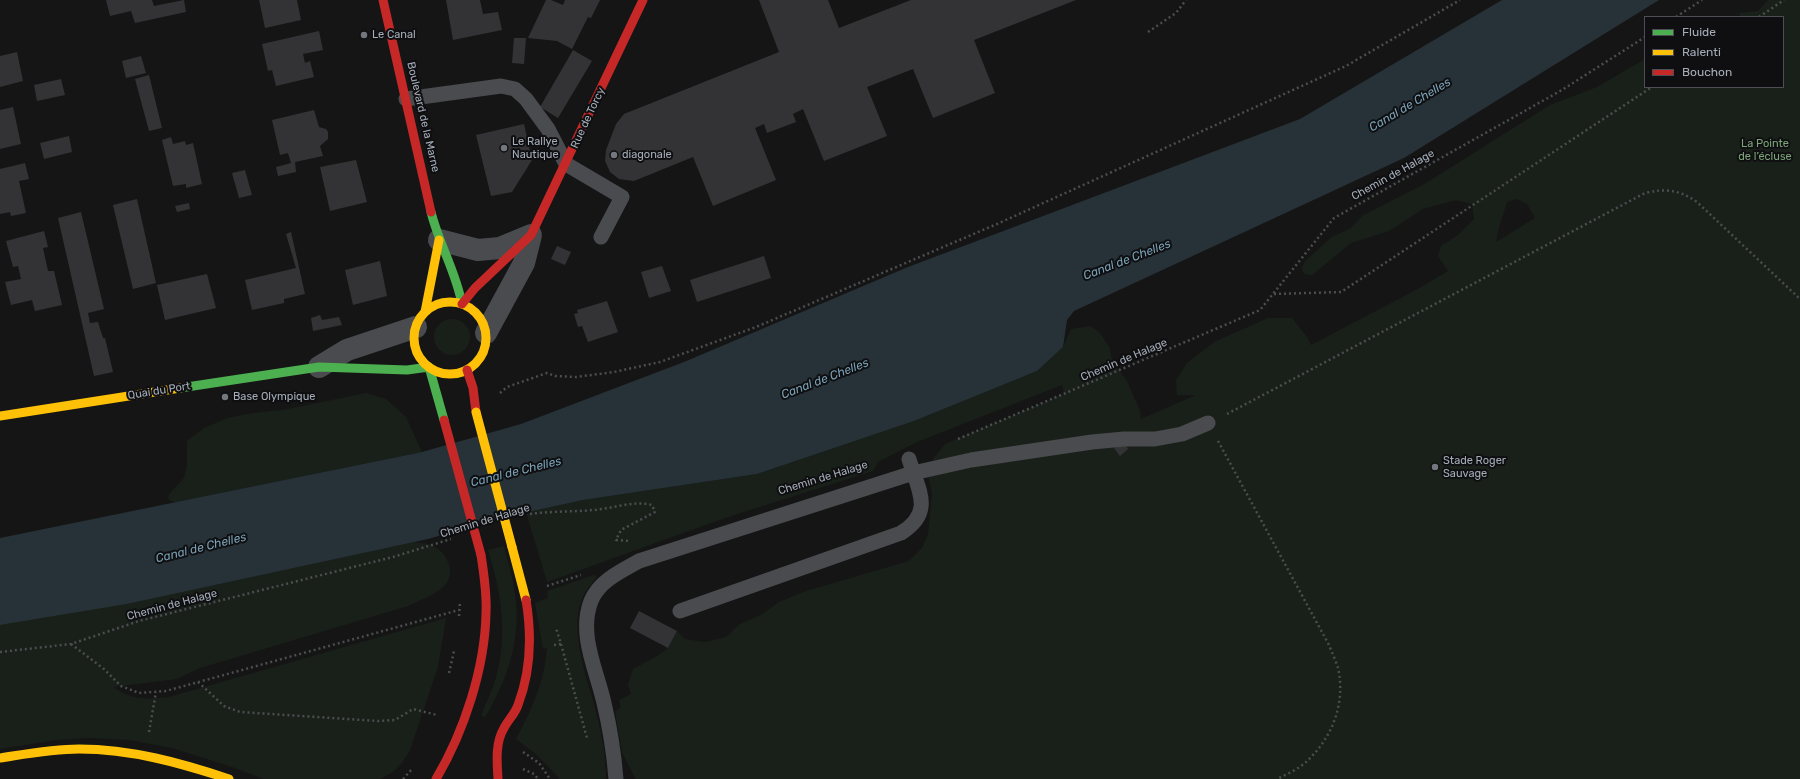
<!DOCTYPE html>
<html>
<head>
<meta charset="utf-8">
<style>
	body { margin:0 }
	#map { position:relative; width:1800px; height:779px; overflow:hidden; background:#151515; font-family:Rubik,sans-serif }
	canvas { display:block }
	.legend { position:absolute; left:1644px; top:16px; width:140px; height:72px; box-sizing:border-box; background:#0f0f11; border:1px solid #4b4e54; margin:0; padding:5px 7px; list-style:none; font-size:12px; color:#a5adb8 }
	.legend li { display:flex; align-items:center; gap:8px; height:20px }
	.legend b { width:20px; border:1px solid #4b4e54 }
</style>
</head>
<body>
<div id="map">
<canvas width="1800" height="779"></canvas>
<ul class="legend">
<li><b style="height:5px;background:#4caf50"></b>Fluide</li>
<li><b style="height:5px;background:#ffc107"></b>Ralenti</li>
<li><b style="height:5px;background:#c62828"></b>Bouchon</li>
</ul>
</div>
<script>
const ctx = document.querySelector('canvas').getContext('2d');
ctx.lineJoin = 'round';
function fillPath(path, color) { ctx.fillStyle = color; ctx.fill(path, 'evenodd'); }
function stroke(path, color, width, dash) { ctx.strokeStyle = color; ctx.lineWidth = width; ctx.lineCap = dash ? 'butt' : 'round'; ctx.setLineDash(dash || []); ctx.stroke(path); }
function drawText(font, color, halo, rows, align = 'center') {
  ctx.font = font + ' Rubik,sans-serif'; ctx.lineWidth = 4; ctx.setLineDash([]); ctx.textBaseline = 'middle'; ctx.strokeStyle = halo; ctx.fillStyle = color; for (const [text, x, y, turn = 0] of rows) {
    ctx.save(); ctx.translate(x, y); ctx.rotate((+turn || 0) * Math.PI / 180); ctx.textAlign = isNaN(turn) ? turn : align; if (halo) ctx.strokeText(text, 0, 0); ctx.fillText(text, 0, 0); ctx.restore();
  }
}
fillPath(new Path2D(`
	M1768,0H1800V779H636L634,776L622,752L615,712L621,707L619,700L631,694L628,685L633,669L657,656L668,648L677,631L685,639L705,642L726,637L740,624L761,615L779,602L806,591L909,561L922,548L928,534L932,494L928,474L933,459L945,444L1064,394L1062,385L917,442L878,462L873,471L728,517L547,582L526,512L583,500L757,474L914,421L1037,371L1063,347L1071,329L1091,326L1100,333L1110,348L1112,361L1127,381L1140,411L1141,419L1196,395H1177L1176,380L1187,363L1214,342L1268,318H1292L1307,337L1311,345L1416,290L1448,271L1438,256L1441,246L1458,235L1474,219L1472,204L1456,200L1423,209L1389,231L1351,243L1312,275L1304,274L1302,268L1305,261L1332,237L1351,228L1362,216L1426,183L1550,105L1597,87L1645,59V87H1783V17H1739L1740,13L1758,11ZM1517,199L1527,204L1535,218L1496,242L1499,228L1507,202Z
	M434 337a18 18 0 1 1 36 0a18 18 0 1 1-36 0Z
	M366,393L386,399L406,417L422,452L174,503L168,499L169,494L184,478L187,465V441L204,428L228,418L253,413L283,410Z
	M413,542C419,543 426,543 431,545C447,551 458,574 443,587C433,596 420,600 408,606L197,669L177,679L113,687C134,701 145,699 169,697L446,618L438,667L410,750L402,763L393,772L380,779H264L232,767L172,748L130,740L89,738L56,740L0,749V625L127,604Z
	M504,546C508,562 513,578 515,594C522,638 507,681 485,717L481,716C485,706 490,695 494,684C509,638 502,596 488,550Z
	M594,575L597,576C592,584 585,591 582,599C568,634 589,681 597,716C602,736 606,758 606,779H560L537,755L516,739C532,709 544,683 547,648L543,649L535,603L548,598L547,591Z`), '#192019');
fillPath(new Path2D(`
	M1502,0H1659L1404,158L1074,311L1067,320L1063,347L1037,371L914,421L757,474L583,500L500,518L428,539L127,604L0,625V538L422,452L521,424L684,362L908,267L1300,119Z`), '#273238');
fillPath(new Path2D(`
	M106,0H152L154,6L184,0L186,12L135,23L131,11L110,16Z
	M259,0H297L301,20L265,28Z
	M446,0H480L483,14L498,12L502,30L453,40Z
	M546,0H551L563,5L565,0H600L591,18L588,17L572,49L557,41L528,38Z
	M759,0H828L839,28L911,0H1076L974,40L995,93L933,118L913,69L867,87L887,136L824,161L803,109L793,114L796,122L767,133L764,124L755,128L776,180L713,206L693,157L634,181L619,179L610,172L605,161L606,150L616,124L624,114L779,52Z
	M319,31L323,50L303,54L305,63L310,61L314,77L276,86L272,70L268,71L262,44Z
	M514,38H526L524,64L512,63Z
	M573,50L592,61L558,118L540,107Z
	M17,52L23,81L0,87V56Z
	M141,56L146,73L126,78L122,61Z
	M149,75L162,128L149,131L135,79Z
	M61,79L65,95L37,101L34,85Z
	M13,107L21,144L0,149V110Z
	M314,110L319,127L326,129L328,132V139L320,146L323,156L295,162L296,172L278,176L276,167L291,163L288,153L280,155L272,120Z
	M524,124L532,160L512,192L491,196L476,135Z
	M69,136L72,152L44,159L40,143Z
	M171,137L173,144L185,141L186,145L193,143L202,184L186,188V184L173,186L162,140Z
	M356,160L367,202L330,211L320,167Z
	M25,163L29,179L19,181L26,213L11,216L10,212L0,214V169Z
	M245,170L252,195L239,198L232,173Z
	M137,199L156,283L133,289L113,205Z
	M189,203L190,209L177,212L175,206Z
	M81,212L104,309L88,313L90,323L98,322L103,338H105L113,372L94,376L58,218Z
	M44,231L48,247L43,248L48,271H54L62,305L35,311L32,300L11,305L5,282L21,279L18,266L13,267L6,241Z
	M291,232L305,294L284,299V303L252,310L245,280L296,268L286,234Z
	M557,246L571,252L565,265L551,259Z
	M764,256L771,278L697,302L690,280Z
	M380,261L387,296L353,305L345,270Z
	M662,266L671,291L649,298L641,272Z
	M207,274L216,308L165,320L157,285Z
	M607,301L618,332L588,342L582,326L578,327L574,314L578,313L577,310Z
	M320,315L322,320L339,317L342,325L313,331L311,318Z
	M1123,441L1128,449L1120,456L1114,448Z
	M639,611L677,631L668,648L630,628Z`), '#333335');
stroke(new Path2D(`
	M1676,17L1702,0
	M1759,17L1784,0
	M1148,32L1176,13L1186,0
	M1274,294L1341,292L1652,87
	M500,393L507,387L547,373L555,376L576,377L614,372L660,362L756,327L997,224L1346,66L1460,0
	M1227,414L1645,193C1665,188 1680,190 1697,202L1800,299
	M958,439L1260,310L1334,218L1562,90L1645,37
	M1218,441L1329,645C1332,653 1336,661 1338,668C1346,703 1332,738 1307,761C1299,769 1287,774 1277,779
	M530,514C551,511 572,512 593,510C612,509 633,500 652,505L655,512L621,530L616,540L630,541
	M547,586L581,575
	M459,616L460,602
	M71,644L104,669L121,686L139,693L166,691L459,610
	M561,644L587,738
	M554,645L561,644L556,628
	M0,652L71,644L139,621L393,557L451,539
	M449,673L454,651
	M198,682L224,706L240,712L378,721L395,720L413,709L437,715
	M149,732L156,692
	M523,752L539,763L550,779
	M523,769L534,774L538,779
	M403,779L412,769`), '#4b4d50', 2.5, [2, 3]);
stroke(new Path2D(`
	M406,99L501,86L515,89L526,99L548,129L566,164L622,197L601,237
	M680,611L901,533C935,512 918,490 909,459
	M616,779C614,754 610,728 604,703C597,671 578,635 591,601C599,581 621,571 639,561L913,473L971,460L1092,442L1124,439H1155L1182,434L1208,423`), '#494b4e', 15);
stroke(new Path2D(`
	M439,240L478,250L500,248L529,236
	M486,333L524,263L531,235
	M319,367L347,350L416,327`), '#494b4e', 22);
stroke(new Path2D(`
	M431,212C439,244 456,272 462,304
	M180,388L319,367L407,370L429,367L444,420`), '#4caf50', 9);
stroke(new Path2D(`
	M414 338a36 36 0 1 1 72 0a36 36 0 1 1-72 0Z
	M425,312L439,240
	M0,416L180,388
	M512,547L526,600
	M0,758C26,754 52,749 79,749C131,749 181,763 229,779`), '#ffc107', 9);
stroke(new Path2D(`
	M383,0L431,212
	M462,304L475,288L531,235L643,0
	M467,370L473,388L476,412
	M436,779C464,732 485,668 486,613C487,593 484,574 481,555
	M498,779C497,762 495,743 504,728C508,720 515,714 518,705C531,671 532,636 526,600`), '#c62828', 9);
stroke(new Path2D(`
	M476,412L512,547`), '#ffc107', 9);
stroke(new Path2D(`
	M444,420L481,555`), '#c62828', 9);
for (const [x, y, r, color] of [
	[364,35,4,"#73787f"],
	[504,148,4,"#73787f"],
	[614,155,4,"#73787f"],
	[225,397,4,"#73787f"],
	[1435,467,4,"#73787f"]
]) { const dot = new Path2D(); dot.arc(x, y, r, 0, 2 * Math.PI); ctx.fillStyle = color; ctx.fill(dot); stroke(dot, '#0f0f11', 1.5); }
drawText('11px', '#a5adb8', '#0f0f11', [
	["Le Canal",372,35],
	["Le Rallye",512,142],
	["Nautique",512,155],
	["diagonale",622,155],
	["Base Olympique",233,397],
	["Stade Roger",1443,461],
	["Sauvage",1443,474]
], 'left');
drawText('11px', '#a5adb8', '#0f0f11', [
	["Boulevard de la Marne",423,117,77],
	["Rue de Torcy",588,118,-65],
	["Chemin de Halage",1393,175,-29],
	["Chemin de Halage",1124,360,-23],
	["Quai du Port",159,391,-9],
	["Chemin de Halage",823,478,-17],
	["Chemin de Halage",485,521,-17],
	["Chemin de Halage",172,605,-15]
]);
drawText('11px', '#7da47a', '#0f0f11', [
	["La Pointe",1765,144],
	["de l’écluse",1765,157]
]);
drawText('italic 12px', '#79a1b6', '#0f0f11', [
	["Canal de Chelles",1410,105,-31],
	["Canal de Chelles",1127,260,-21],
	["Canal de Chelles",825,379,-21],
	["Canal de Chelles",516,472,-14],
	["Canal de Chelles",201,548,-14]
]);
</script>
</body>
</html>
